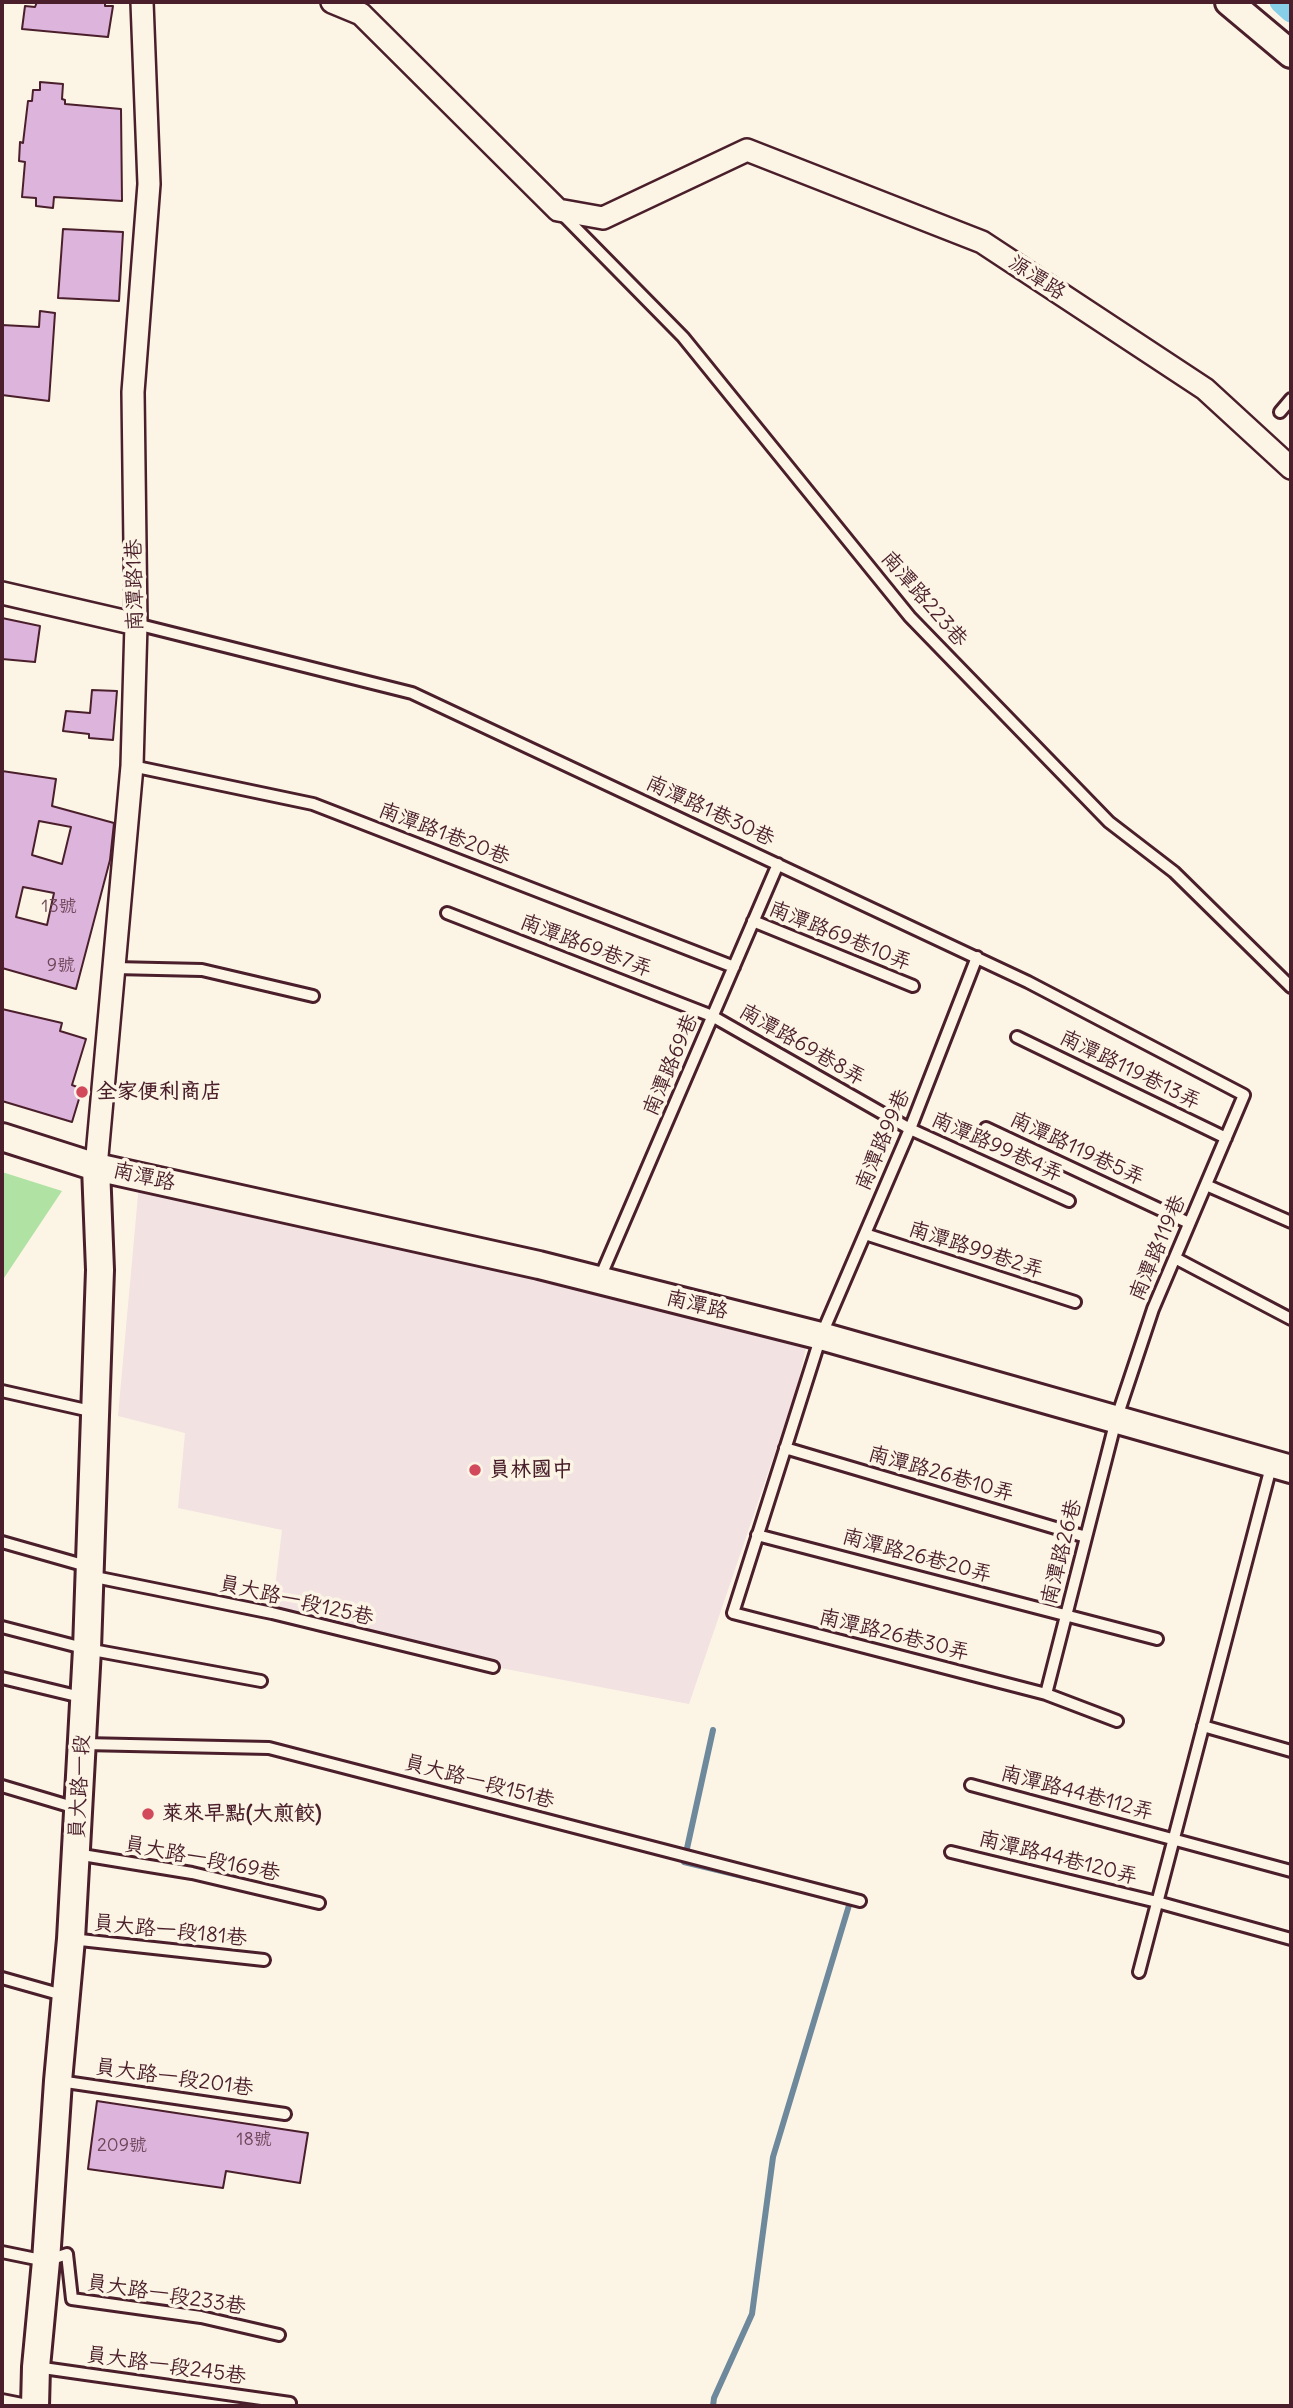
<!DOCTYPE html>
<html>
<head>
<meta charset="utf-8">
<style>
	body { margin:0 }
	#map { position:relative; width:1293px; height:2408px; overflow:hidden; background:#fcf5e5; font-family:Delius,sans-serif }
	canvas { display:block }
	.frame { position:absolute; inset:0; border:4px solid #4a1f2b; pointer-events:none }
</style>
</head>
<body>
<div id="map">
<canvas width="1293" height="2408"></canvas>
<div class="frame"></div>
</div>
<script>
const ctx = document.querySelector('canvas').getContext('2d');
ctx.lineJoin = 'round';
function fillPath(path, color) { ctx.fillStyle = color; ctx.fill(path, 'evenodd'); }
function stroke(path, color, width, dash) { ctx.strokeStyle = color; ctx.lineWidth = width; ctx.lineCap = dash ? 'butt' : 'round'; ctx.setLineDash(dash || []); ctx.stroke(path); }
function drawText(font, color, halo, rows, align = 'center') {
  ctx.font = font + ' Delius,"LXGW WenKai TC",sans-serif'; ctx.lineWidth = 7; ctx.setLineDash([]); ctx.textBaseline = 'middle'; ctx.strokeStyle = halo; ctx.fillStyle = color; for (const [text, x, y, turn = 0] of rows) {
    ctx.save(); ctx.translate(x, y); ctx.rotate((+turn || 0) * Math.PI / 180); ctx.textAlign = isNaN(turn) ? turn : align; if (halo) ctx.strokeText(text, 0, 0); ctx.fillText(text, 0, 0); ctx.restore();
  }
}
fillPath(new Path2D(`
	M140,1173L808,1338L797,1388L689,1704L443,1657L272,1612L282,1530L178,1508L185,1433L118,1416Z`), '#f2e2e2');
fillPath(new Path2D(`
	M2,1172L62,1191L2,1281Z`), '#afe2a3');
stroke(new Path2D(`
	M713,1730L684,1862L755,1879
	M713,2406L714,2398L752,2314L773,2157L850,1902L844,1901`), '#6f899c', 6);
stroke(new Path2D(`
	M1280,2L1291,12`), '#87cfe8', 21);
const building = new Path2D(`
	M37,2H105V6H113L108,37L22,29L25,6L35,7Z
	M40,82L63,84L62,99L65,100V104L121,109L122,201L54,197L53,208L36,206V198L22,197L25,162L19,161L20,142L23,143L28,101H32L33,90H40Z
	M63,229L123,232L119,301L58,298Z
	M40,311L55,313L49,401L2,395V325L39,327Z
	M2,618L40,626L35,662L2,659Z
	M92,690L117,691L113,740L89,738V734L63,731L66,711L90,713Z
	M2,771L56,779L52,806L114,823L110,860L76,989L2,968ZM39,821L71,827L62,864L32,855ZM23,887L54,893L47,925L16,917Z
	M2,1009L62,1023L60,1031L86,1039L72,1085L82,1089L72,1122L2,1101Z
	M97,2101L308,2133L300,2183L226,2171L223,2188L88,2169Z`);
fillPath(building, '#dcb4dc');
stroke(building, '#4a1f2b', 2);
const service = new Path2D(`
	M562,214L683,337L910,617L1109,822L1174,872L1291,987
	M1280,412L1291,399
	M136,624L412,693L1028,982L1244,1095L1153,1309L1116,1420L1046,1694
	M132,766L313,804L734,967
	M447,913L712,1016L910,1129L1069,1201
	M753,921L913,986
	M977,957L910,1129L821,1336L733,1613L1046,1694L1117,1721
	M114,968L202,970L313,996
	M1017,1037L1226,1138
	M986,1128L1189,1223
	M1206,1185L1291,1222
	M865,1234L1075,1302
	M1175,1258L1291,1319
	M599,1280L778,864
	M2,1391L95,1412
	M785,1448L1086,1537
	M757,1535L1157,1639
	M2,1542L90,1567
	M90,1576L272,1613L493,1667
	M2,1627L87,1649L261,1681
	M2,1678L85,1698
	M1203,1726L1291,1751
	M83,1744L269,1748L860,1901
	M971,1785L1291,1871
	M2,1786L76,1808
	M951,1852L1157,1902L1291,1939
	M76,1854L192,1873L319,1903
	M71,1939L264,1960
	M1139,1972L1272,1463
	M2,1978L66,1996
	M59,2081L285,2114
	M2,2252L46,2261L67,2254L72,2299L201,2317L279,2335
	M36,2367L290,2403
	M2,2400L32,2406`);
const minor = new Path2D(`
	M332,2L361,14L558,210L603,218L747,150L982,242L1205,389L1291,468
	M2,593L136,624
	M96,1167L132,766L136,624L133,392L149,184L142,2`);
const tertiary = new Path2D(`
	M1229,2L1291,54
	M2,1137L96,1167L539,1265L821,1336L1291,1469
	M35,2406L36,2367L46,2261L58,2081L71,1939L87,1649L100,1270L96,1167`);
stroke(service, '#4a1f2b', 16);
stroke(minor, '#4a1f2b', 26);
stroke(tertiary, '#4a1f2b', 32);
stroke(service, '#fcf5e5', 10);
stroke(minor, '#fcf5e5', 21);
stroke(tertiary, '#fcf5e5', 26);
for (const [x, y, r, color] of [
	[82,1092,7,"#d1495b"],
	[475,1470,7,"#d1495b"],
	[148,1814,7,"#d1495b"]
]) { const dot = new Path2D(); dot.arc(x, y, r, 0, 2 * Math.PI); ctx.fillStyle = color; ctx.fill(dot); stroke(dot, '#fcf5e5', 2.5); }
drawText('18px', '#6e4457', null, [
	["13號",59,907],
	["9號",61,966],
	["18號",254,2140],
	["209號",122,2146]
]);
drawText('21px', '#4a1f2b', '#fcf5e5', [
	["源潭路",1037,278,33],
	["南潭路1巷",135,585,-91],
	["南潭路223巷",924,599,49],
	["南潭路1巷30巷",710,811,25],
	["南潭路1巷20巷",444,834,21],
	["南潭路69巷10弄",840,936,22],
	["南潭路69巷7弄",586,946,21],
	["南潭路69巷8弄",802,1045,30],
	["南潭路69巷",671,1065,-67],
	["南潭路119巷13弄",1130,1070,26],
	["南潭路99巷",883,1140,-67],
	["南潭路99巷4弄",997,1147,24],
	["南潭路119巷5弄",1077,1149,25],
	["南潭路",144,1177,13],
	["南潭路119巷",1158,1248,-67],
	["南潭路99巷2弄",976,1250,18],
	["南潭路",697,1305,14],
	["南潭路26巷10弄",941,1474,16],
	["南潭路26巷",1062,1552,-76],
	["南潭路26巷20弄",917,1556,15],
	["員大路一段125巷",296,1601,13],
	["南潭路26巷30弄",894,1635,14],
	["員大路一段151巷",479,1782,15],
	["員大路一段",80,1787,-87],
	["南潭路44巷112弄",1077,1793,15],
	["南潭路44巷120弄",1058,1858,14],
	["員大路一段169巷",202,1859,11],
	["員大路一段181巷",170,1931,6],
	["員大路一段201巷",174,2078,8],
	["員大路一段233巷",166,2295,9],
	["員大路一段245巷",166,2366,8]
]);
drawText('bold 21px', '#4a1f2b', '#fcf5e5', [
	["全家便利商店",96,1092],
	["員林國中",489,1470],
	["萊來早點(大煎餃)",162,1814]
], 'left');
</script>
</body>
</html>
